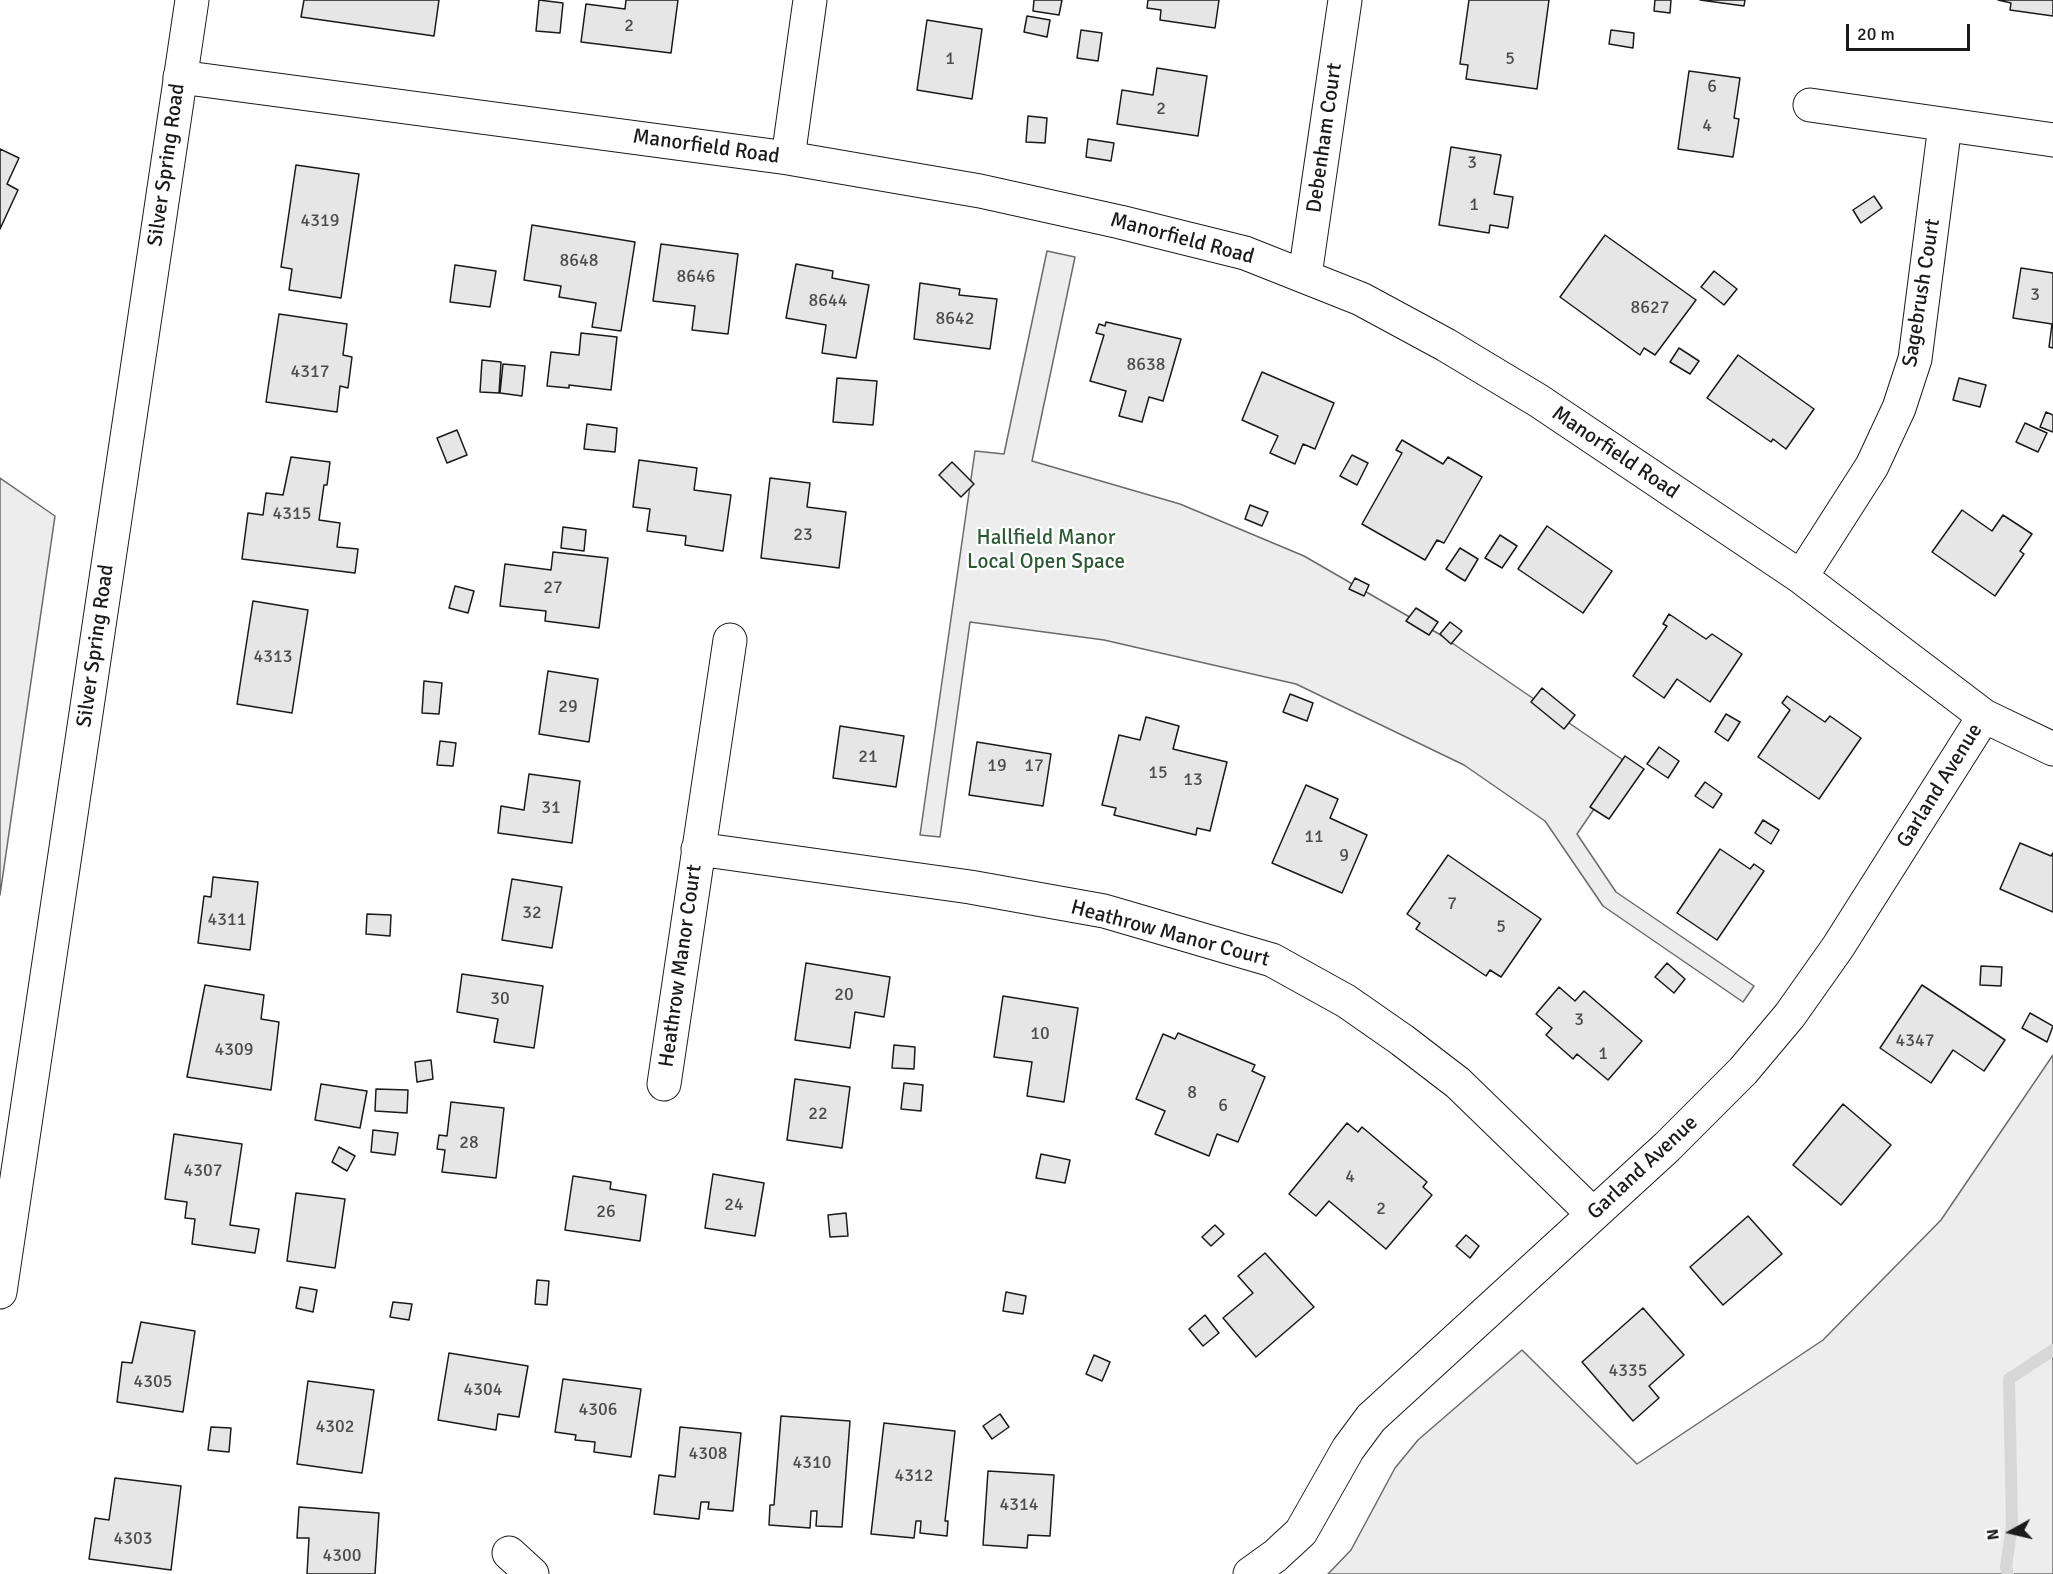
<!DOCTYPE html>
<html>
<head>
<meta charset="utf-8">
<style>
	body { margin:0 }
	#map { position:relative; width:2053px; height:1574px; overflow:hidden; background:#fff; font-family:Signika,sans-serif }
	canvas { display:block }
	.north { position:absolute; left:1981px; top:1502px; width:60px; height:60px; -webkit-text-stroke:4px #fff; paint-order:stroke; rotate:262deg; font-size:16px; font-weight:700; line-height:24px; text-align:center; color:#1a1a1a }
	.north::after { content:''; display:block; margin:auto; width:21px; height:27px; background:#1a1a1a; clip-path:polygon(50% 0,100% 100%,50% 72%,0 100%) }
	.scale { position:absolute; left:1846px; top:24px; width:124px; height:27px; box-sizing:border-box; border:3px solid #1a1a1a; border-top:0; padding-left:8px; font-size:18px; line-height:21px; white-space:nowrap; color:#1a1a1a; -webkit-text-stroke:4px #fff; paint-order:stroke }
</style>
</head>
<body>
<div id="map">
<canvas width="2053" height="1574"></canvas>
<div class="north">N</div>
<div class="scale">20 m</div>
</div>
<script>
const ctx = document.querySelector('canvas').getContext('2d');
ctx.lineJoin = 'round';
function fillPath(path, color) { ctx.fillStyle = color; ctx.fill(path, 'evenodd'); }
function stroke(path, color, width, dash) { ctx.strokeStyle = color; ctx.lineWidth = width; ctx.lineCap = dash ? 'butt' : 'round'; ctx.setLineDash(dash || []); ctx.stroke(path); }
function drawText(font, color, halo, rows, align = 'center') {
  ctx.font = font + ' Signika,sans-serif'; ctx.lineWidth = 4.5; ctx.setLineDash([]); ctx.textBaseline = 'middle'; ctx.strokeStyle = halo; ctx.fillStyle = color; for (const [text, x, y, turn = 0] of rows) {
    ctx.save(); ctx.translate(x, y); ctx.rotate((+turn || 0) * Math.PI / 180); ctx.textAlign = isNaN(turn) ? turn : align; if (halo) ctx.strokeText(text, 0, 0); ctx.fillText(text, 0, 0); ctx.restore();
  }
}
const built = new Path2D(`
	M1047,251L1075,257L1032,461L1180,504L1304,556L1439,634L1626,762L1577,834L1616,892L1754,986L1743,1002L1603,906L1545,821L1464,765L1296,684L1104,640L970,622L940,837L920,835L975,451L1004,454Z
	M0,478L55,516L0,895Z
	M2053,1055V1574H1328L1351,1550L1395,1468L1418,1440L1522,1350L1637,1464L1823,1340L1941,1220Z`);
fillPath(built, '#ededed');
stroke(built, '#6a6a6a', 1.5);
stroke(new Path2D(`
	M2008,1574L2006,1567L2012,1525L2009,1379L2053,1350`), '#d7d7d7', 12);
const building = new Path2D(`
	M304,0H439L434,36L301,17Z
	M539,0L563,3L560,33L536,31Z
	M626,0H678L671,53L581,42L586,4L625,9Z
	M1034,0H1062L1059,15L1033,11Z
	M1148,0H1219L1215,28L1160,20L1161,10L1147,8Z
	M1469,0H1549L1537,89L1466,79L1468,65L1460,64Z
	M1655,0H1671L1670,13L1654,11Z
	M1700,0H1745L1744,6Z
	M1998,0H2053V16L2010,10L2011,3Z
	M1027,16L1050,20L1047,37L1024,32Z
	M927,20L982,29L972,99L917,90Z
	M1081,30L1102,33L1098,61L1077,58Z
	M1611,30L1634,33L1633,48L1609,44Z
	M1157,68L1207,76L1198,136L1117,124L1122,90L1153,95Z
	M1689,71L1740,78L1734,118L1739,119L1733,157L1678,149Z
	M1028,116L1047,118L1045,143L1026,142Z
	M1088,139L1114,143L1111,161L1086,157Z
	M1451,147L1501,155L1494,194L1513,197L1508,228L1490,225L1489,233L1439,225Z
	M0,149L19,158L7,184L18,190L0,229Z
	M296,165L359,174L341,298L289,290L292,269L281,267Z
	M1874,196L1882,208L1861,223L1853,210Z
	M532,225L635,242L621,331L592,327L596,303L559,297L561,286L524,280Z
	M1605,235L1696,300L1655,355L1644,348L1640,355L1560,297Z
	M661,244L738,254L728,334L692,330L695,306L653,301Z
	M796,264L833,271L832,278L869,285L856,358L822,353L826,325L786,318Z
	M455,265L496,271L490,307L450,302Z
	M2021,268L2053,273V348L2049,347L2052,324L2013,318Z
	M1714,271L1737,289L1724,305L1701,287Z
	M920,283L960,289L959,295L997,299L990,349L914,339Z
	M279,314L347,324L343,355L352,357L348,388L340,386L337,412L266,402Z
	M1106,322L1181,339L1163,401L1149,397L1142,422L1119,416L1126,391L1090,381L1104,335L1096,333L1099,324L1105,326Z
	M581,333L617,337L611,390L569,385V388L547,386L551,352L579,355Z
	M1679,348L1699,361L1690,374L1670,362Z
	M1738,355L1814,409L1786,449L1773,439L1771,442L1707,398Z
	M482,360L501,362L499,393L480,392Z
	M503,364L525,366L522,396L500,393Z
	M1262,372L1334,403L1315,449L1303,444L1295,464L1270,453L1278,436L1242,420Z
	M837,378L877,381L873,425L833,422Z
	M1959,378L1986,385L1980,407L1953,400Z
	M2046,412L2053,415V432L2040,427Z
	M2025,423L2047,433L2038,452L2016,442Z
	M587,424L617,428L615,452L584,449Z
	M457,430L467,455L447,463L437,438Z
	M1402,440L1443,464L1448,457L1482,477L1444,543L1437,540L1425,560L1362,524L1402,453L1396,450Z
	M1352,455L1368,463L1357,485L1340,476Z
	M291,457L330,462L327,485H324L319,520L340,523L337,547L358,549L355,573L242,559L248,513L263,515L266,493L283,495Z
	M639,460L697,468L694,490L731,495L723,551L685,545L686,536L647,531L650,509L633,507Z
	M952,462L974,484L961,497L939,475Z
	M770,478L810,483L807,507L846,512L839,568L761,558Z
	M1250,505L1268,512L1262,526L1245,519Z
	M1962,510L1992,531L2003,515L2032,534L2020,551L2024,554L1995,596L1932,552Z
	M1547,526L1612,571L1583,613L1518,569Z
	M563,527L586,530L584,551L561,548Z
	M1500,535L1517,546L1502,568L1485,558Z
	M1460,548L1478,559L1465,581L1446,569Z
	M553,552L608,558L599,628L545,621L546,611L500,606L505,564L551,570Z
	M1355,578L1369,585L1364,596L1349,589Z
	M455,586L474,591L468,613L449,608Z
	M253,601L308,610L292,713L237,704Z
	M1416,608L1438,622L1429,635L1406,621Z
	M1669,614L1706,639L1712,634L1742,654L1710,702L1677,679L1664,698L1633,676L1667,626L1663,624Z
	M1450,622L1462,631L1451,644L1440,634Z
	M548,671L598,679L589,742L539,734Z
	M424,681L442,683L439,714L422,713Z
	M1542,688L1575,715L1564,729L1531,702Z
	M1290,694L1313,703L1307,721L1283,712Z
	M1787,696L1825,722L1830,716L1861,738L1819,799L1758,757L1790,710L1782,703Z
	M1726,714L1740,722L1728,741L1715,732Z
	M1146,717L1179,726L1173,749L1227,762L1210,831L1197,828L1196,835L1114,815L1116,808L1102,805L1119,735L1140,740Z
	M840,726L904,736L896,787L833,778Z
	M440,741L456,743L453,766L437,765Z
	M977,742L1051,754L1043,806L969,795Z
	M1659,747L1679,761L1668,778L1647,764Z
	M1625,756L1644,769L1609,819L1590,807Z
	M529,774L580,781L572,843L498,833L501,806L524,810Z
	M1705,782L1722,794L1713,808L1695,796Z
	M1306,785L1338,799L1330,818L1367,835L1342,893L1272,863Z
	M1763,820L1779,830L1771,844L1755,833Z
	M2020,843L2051,856L2053,853V912L2000,889Z
	M1720,849L1750,869L1754,864L1764,871L1717,940L1677,913Z
	M1448,855L1541,919L1501,977L1490,970L1486,976L1416,929L1420,923L1407,914Z
	M213,877L258,882L250,950L198,943L204,896L211,897Z
	M512,879L562,887L552,948L502,940Z
	M367,914L391,915L390,936L366,934Z
	M806,963L890,977L884,1017L855,1012L850,1048L795,1040Z
	M1667,963L1685,979L1674,993L1655,977Z
	M1981,966L2002,967L2001,986L1980,985Z
	M462,974L543,986L534,1048L494,1042L498,1019L457,1012Z
	M205,985L264,995L261,1019L279,1022L271,1090L187,1077Z
	M1922,985L2005,1040L1984,1071L1953,1050L1931,1083L1880,1048Z
	M1559,987L1575,1001L1584,991L1642,1041L1608,1080L1577,1054L1573,1059L1546,1035L1552,1028L1536,1014Z
	M1003,996L1078,1008L1064,1102L1027,1096L1032,1062L994,1057Z
	M2030,1013L2053,1026L2047,1042L2022,1028Z
	M1178,1033L1255,1065L1252,1071L1265,1077L1238,1142L1217,1134L1209,1156L1155,1134L1165,1111L1136,1099L1163,1034L1175,1039Z
	M894,1045L915,1047L914,1069L892,1068Z
	M431,1060L433,1079L417,1082L415,1062Z
	M795,1079L850,1087L842,1148L787,1140Z
	M904,1083L923,1085L921,1111L901,1109Z
	M321,1084L367,1091L360,1128L315,1120Z
	M376,1089L408,1090L407,1113L375,1111Z
	M451,1102L504,1108L496,1178L442,1172L445,1150L437,1149L439,1135L447,1136Z
	M1843,1104L1891,1145L1841,1205L1793,1165Z
	M1347,1123L1358,1132L1362,1127L1427,1182L1423,1187L1432,1195L1386,1249L1329,1201L1316,1216L1289,1194Z
	M373,1130L398,1133L395,1155L371,1152Z
	M174,1134L242,1144L230,1225L259,1229L255,1253L192,1244L195,1219L185,1218L187,1202L165,1199Z
	M339,1147L355,1156L347,1171L332,1162Z
	M1041,1154L1070,1160L1065,1183L1036,1178Z
	M713,1174L764,1183L755,1236L705,1228Z
	M573,1176L611,1182L610,1189L646,1195L640,1241L565,1230Z
	M296,1193L345,1199L335,1268L287,1261Z
	M846,1213L848,1236L830,1237L828,1215Z
	M1748,1216L1782,1254L1723,1305L1690,1267Z
	M1215,1225L1224,1234L1211,1246L1202,1237Z
	M1466,1235L1479,1246L1470,1258L1456,1246Z
	M1265,1253L1314,1307L1256,1357L1223,1318L1253,1293L1238,1276Z
	M537,1280L549,1281L547,1305L535,1304Z
	M300,1287L317,1290L313,1312L296,1308Z
	M1006,1292L1026,1296L1023,1314L1003,1311Z
	M393,1302L412,1304L409,1320L390,1317Z
	M1643,1308L1684,1355L1649,1386L1659,1398L1633,1421L1582,1362Z
	M1205,1315L1219,1333L1203,1346L1189,1329Z
	M141,1322L195,1331L183,1412L117,1402L122,1362L132,1363Z
	M449,1353L528,1366L519,1417L498,1414L496,1430L438,1420Z
	M1094,1355L1110,1362L1102,1381L1086,1374Z
	M563,1379L641,1389L631,1457L594,1452L595,1442L575,1440L576,1435L555,1432Z
	M308,1381L374,1390L362,1473L297,1464Z
	M1000,1414L1009,1427L992,1439L983,1426Z
	M781,1416L850,1421L842,1527L816,1526L817,1511H811L810,1528L769,1525L770,1505H774Z
	M884,1423L955,1431L945,1521H948L947,1536L920,1533L921,1521H916L914,1538L871,1534Z
	M211,1427L231,1428L229,1452L208,1450Z
	M680,1427L741,1433L733,1511L708,1509L709,1502H701L699,1519L654,1514L659,1475L675,1477Z
	M988,1471L1054,1475L1050,1536L1028,1535L1027,1548L983,1545Z
	M115,1478L181,1486L171,1570L89,1559L95,1518L109,1520Z
	M299,1507L379,1513L375,1574H307L309,1538H297Z`);
fillPath(building, '#e6e6e6');
stroke(building, '#1a1a1a', 1.5);
const minor = new Path2D(`
	M180,77L788,158L980,191L1120,222L1245,253L1361,299L1446,345L1539,401L1801,577L1984,716L2053,749
	M1810,105L2053,140
	M788,158L810,0
	M1305,275L1345,0
	M1801,577L1872,466L1899,408L1915,359L1945,125
	M698,849L970,887L1104,911L1272,960L1346,1001L1402,1040L1458,1083L1593,1214
	M664,1084L730,640
	M509,1553L532,1574
	M1250,1574L1275,1556L1301,1532L1348,1449L1371,1418L1667,1147L1743,1071L1790,1015L1838,947L1984,716`);
const major = new Path2D(`
	M0,1292L192,0`);
stroke(minor, '#1a1a1a', 35);
stroke(major, '#1a1a1a', 35);
stroke(minor, '#fff', 33);
stroke(major, '#fff', 33);
drawText('18px', '#4d4d4d', null, [
	["2",629,26],
	["1",950,59],
	["5",1510,59],
	["6",1712,87],
	["2",1161,109],
	["4",1707,126],
	["3",1472,163],
	["1",1474,205],
	["4319",320,221],
	["8648",579,261],
	["8646",696,277],
	["3",2035,295],
	["8644",828,301],
	["8627",1650,308],
	["8642",955,319],
	["8638",1146,365],
	["4317",310,372],
	["4315",292,514],
	["23",803,535],
	["27",553,588],
	["4313",273,657],
	["29",568,707],
	["21",868,757],
	["19",997,766],
	["17",1034,766],
	["15",1158,773],
	["13",1193,780],
	["31",551,808],
	["11",1314,837],
	["9",1344,856],
	["7",1452,904],
	["32",532,913],
	["4311",227,920],
	["5",1501,927],
	["20",844,995],
	["30",500,999],
	["3",1579,1020],
	["10",1040,1034],
	["4347",1915,1041],
	["4309",234,1050],
	["1",1603,1054],
	["8",1192,1093],
	["6",1223,1106],
	["22",818,1114],
	["28",469,1143],
	["4307",203,1171],
	["4",1350,1177],
	["24",734,1205],
	["2",1381,1209],
	["26",606,1212],
	["4335",1628,1371],
	["4305",153,1382],
	["4304",483,1390],
	["4306",598,1410],
	["4302",335,1427],
	["4308",708,1454],
	["4310",812,1463],
	["4312",914,1476],
	["4314",1019,1505],
	["4303",133,1539],
	["4300",342,1556]
]);
drawText('21px', '#1a1a1a', '#fff', [
	["Debenham Court",1325,138,-82],
	["Manorfield Road",706,147,8],
	["Silver Spring Road",167,165,-82],
	["Manorfield Road",1182,239,15],
	["Sagebrush Court",1922,293,-81],
	["Manorfield Road",1615,453,34],
	["Silver Spring Road",96,646,-82],
	["Garland Avenue",1940,786,-58],
	["Heathrow Manor Court",1170,934,15],
	["Heathrow Manor Court",681,966,-82],
	["Garland Avenue",1643,1168,-43]
]);
drawText('21px', '#2b5a34', '#fff', [
	["Hallfield Manor",1046,538],
	["Local Open Space",1046,562]
]);
</script>
</body>
</html>
